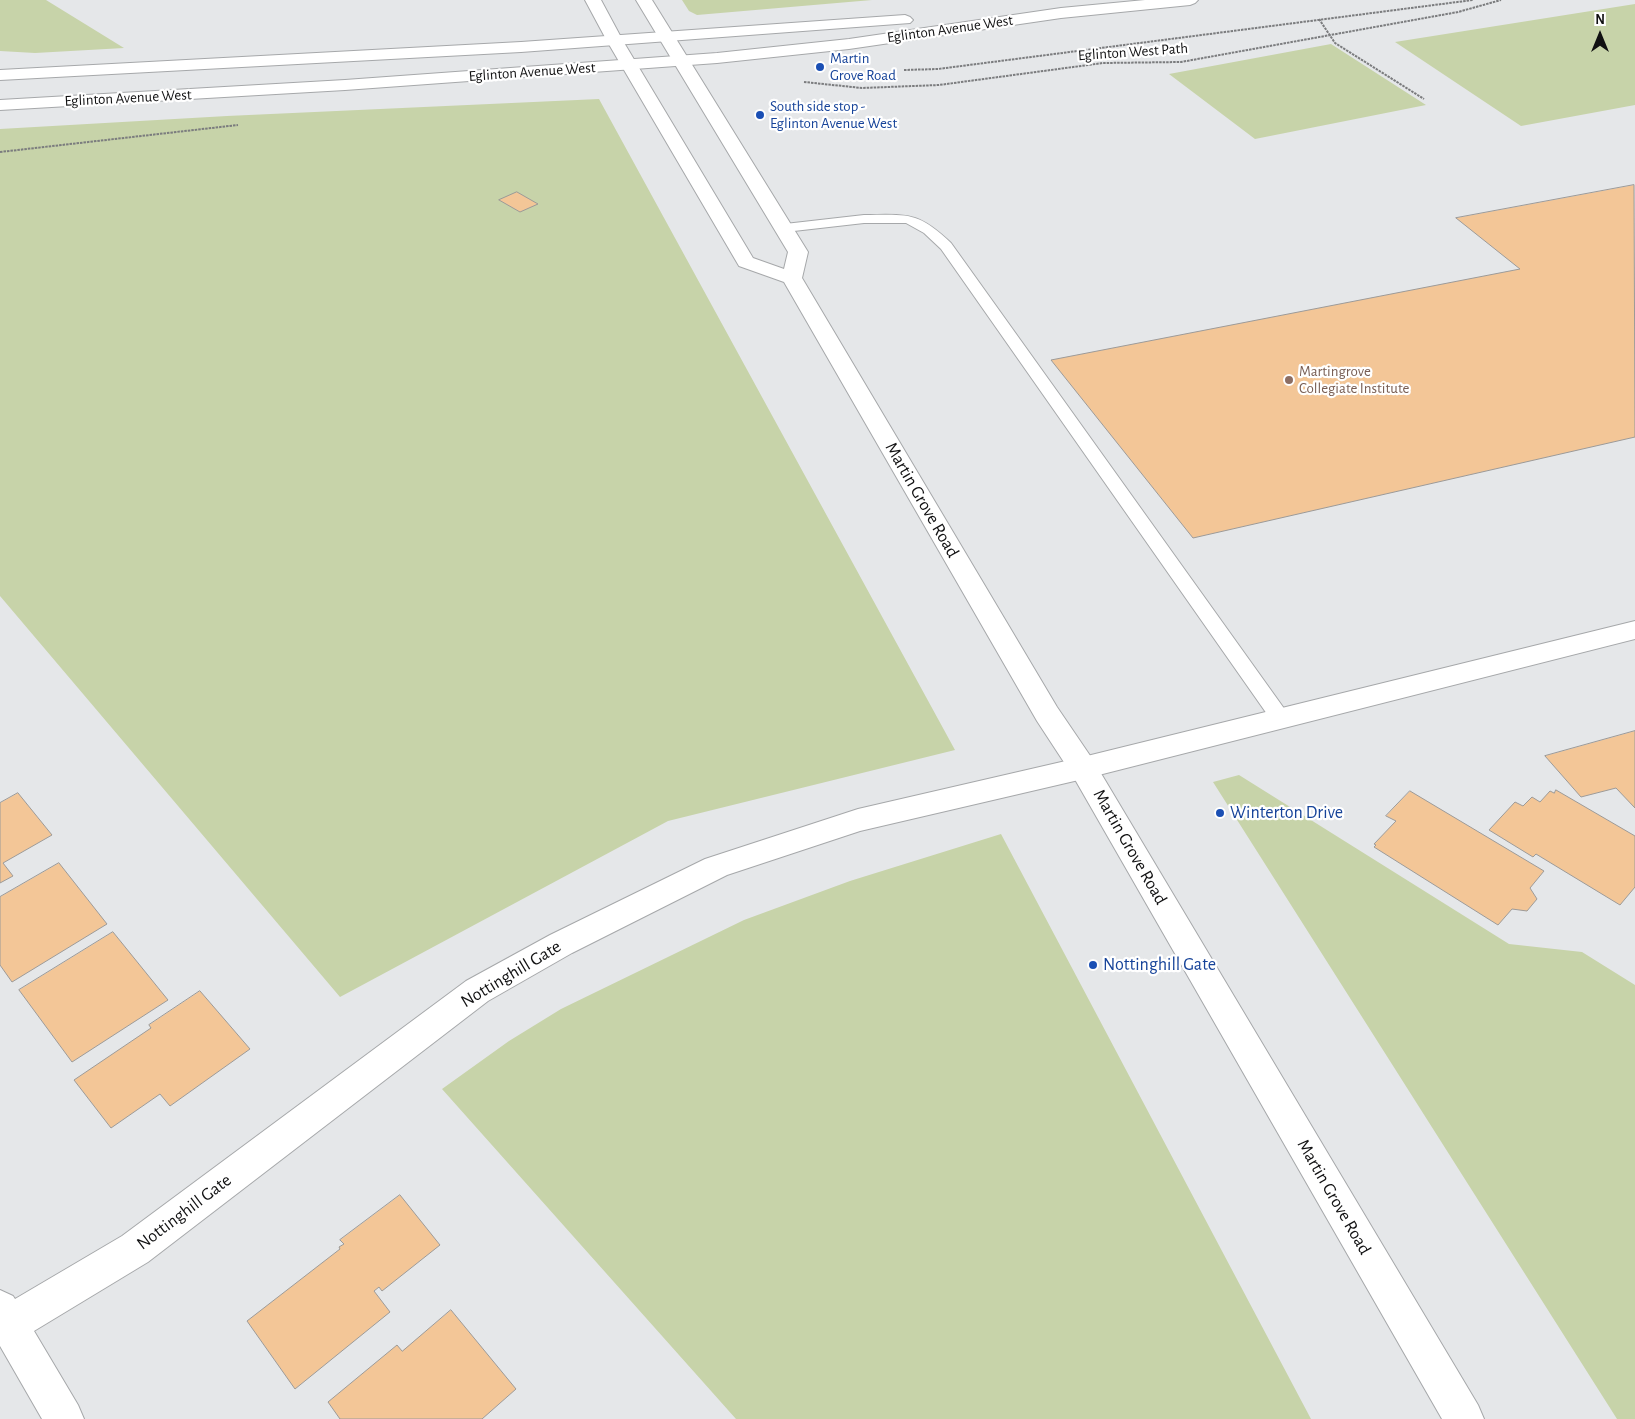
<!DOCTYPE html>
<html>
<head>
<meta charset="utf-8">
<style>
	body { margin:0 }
	#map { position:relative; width:1635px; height:1419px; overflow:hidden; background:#e5e7e9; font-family:"Alegreya Sans",sans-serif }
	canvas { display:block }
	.north { position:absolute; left:1575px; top:10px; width:50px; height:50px; -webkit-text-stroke:4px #fff; paint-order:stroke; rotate:0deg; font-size:14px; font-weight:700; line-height:20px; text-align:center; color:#111112 }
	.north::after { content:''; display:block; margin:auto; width:18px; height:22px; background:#111112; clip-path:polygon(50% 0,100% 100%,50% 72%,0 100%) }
</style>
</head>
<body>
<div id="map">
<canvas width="1635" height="1419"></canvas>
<div class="north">N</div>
</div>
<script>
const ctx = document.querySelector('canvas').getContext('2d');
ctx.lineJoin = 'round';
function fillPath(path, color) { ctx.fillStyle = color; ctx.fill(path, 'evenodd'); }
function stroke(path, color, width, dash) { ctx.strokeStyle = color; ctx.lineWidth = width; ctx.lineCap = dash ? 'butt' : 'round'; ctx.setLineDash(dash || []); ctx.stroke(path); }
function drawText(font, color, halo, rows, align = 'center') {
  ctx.font = font + ' "Alegreya Sans",sans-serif'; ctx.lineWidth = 4.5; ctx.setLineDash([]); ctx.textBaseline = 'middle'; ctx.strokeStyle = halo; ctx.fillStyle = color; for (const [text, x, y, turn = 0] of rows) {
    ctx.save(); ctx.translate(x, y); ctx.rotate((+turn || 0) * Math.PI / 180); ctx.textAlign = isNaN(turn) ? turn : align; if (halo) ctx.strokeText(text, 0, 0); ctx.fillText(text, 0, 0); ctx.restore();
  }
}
fillPath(new Path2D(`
	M0,0H46L124,48L35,53L0,51Z
	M682,0H872L697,15L689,11Z
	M1635,4V105L1521,126L1395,42Z
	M1331,44L1426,105L1255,139L1169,74Z
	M599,99L955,750L668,821L340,997L0,596V129L227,116Z
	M1239,775L1509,944L1582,952L1635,985V1419H1617L1213,782Z
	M1001,834L1311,1419H736L442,1089L509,1041L561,1009L744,920L850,881Z`), '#c7d3a9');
const building = new Path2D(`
	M1634,185L1635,437L1193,538L1051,360L1520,269L1456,218Z
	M517,192L538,204L520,212L499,200Z
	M1635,731V808L1616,788L1581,797L1545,756Z
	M1556,790L1635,836V887L1620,905L1536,854L1533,857L1489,830L1515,802L1523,806L1532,797L1540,802L1550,791L1554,793Z
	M1410,791L1544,871L1530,888L1537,899L1527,911L1512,909L1498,925L1374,847L1376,845L1374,844L1396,821L1386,816Z
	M18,793L52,835L3,863L13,876L0,883V803Z
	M59,863L107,924L12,982L0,965V897Z
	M113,932L168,1000L72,1062L19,990Z
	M200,991L250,1049L170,1106L160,1094L111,1128L74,1080L151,1028L149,1025Z
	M400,1195L440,1245L382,1291L379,1287L374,1291L390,1312L295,1389L247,1321L340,1249L339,1247L344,1244L340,1240Z
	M451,1310L516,1389L482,1419H340L328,1402L397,1345L402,1351Z`);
fillPath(building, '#f3c697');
stroke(building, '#9c9a98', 1);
const lane = new Path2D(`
	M864,215C909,215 917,211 951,243L1288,714L1291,719L1288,724L1281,726L1274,724L941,249L924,233L906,223H864L785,232L778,228L785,224Z`);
const street = new Path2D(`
	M1635,621V639L1083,779L860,831L727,875L572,953L488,1001L148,1262L34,1331L78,1405L84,1419H42L0,1346V1290L13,1296L15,1299L122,1236L466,981L550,935L705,859L858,809L1083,757Z`);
const secondary = new Path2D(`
	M585,0H601L623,41L753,258L784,269L788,252L636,0H652L808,252L802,278L1057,707L1093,760L1478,1405L1484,1419H1442L1073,776L1037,721L784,282L739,266L607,41Z`);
const primary = new Path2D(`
	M1145,0H1198L1195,3L1190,5L1061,18L849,49L717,63L345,90L0,110V100L345,80L717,53L849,39L1061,8Z
	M905,15L910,17L913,20L910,23L521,52L0,80V70L521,42Z`);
stroke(lane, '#a6a8aa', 2);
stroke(street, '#a6a8aa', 2);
stroke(secondary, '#a6a8aa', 2);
stroke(primary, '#a6a8aa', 2);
stroke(new Path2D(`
	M1319,19L1335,43L1424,99
	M904,70L938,69L1473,0
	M804,82L862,88L939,85L1103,63L1181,62L1458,12L1501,0
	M0,152L238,125`), '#7b7c7e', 2, [2.5, 1]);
fillPath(lane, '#fff');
fillPath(street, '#fff');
fillPath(secondary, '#fff');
fillPath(primary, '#fff');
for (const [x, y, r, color] of [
	[820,67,5,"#1a4fb4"],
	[760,115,5,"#1a4fb4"],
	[1289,380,5,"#8d6e63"],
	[1220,813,5,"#1a4fb4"],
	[1093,965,5,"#1a4fb4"]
]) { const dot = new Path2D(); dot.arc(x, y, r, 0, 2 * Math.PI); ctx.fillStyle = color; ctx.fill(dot); stroke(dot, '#fff', 2); }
drawText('15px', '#111112', '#fff', [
	["Eglinton Avenue West",950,29,-8],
	["Eglinton West Path",1133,52,-4],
	["Eglinton Avenue West",532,72,-4],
	["Eglinton Avenue West",128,98,-3]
]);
drawText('15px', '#164399', '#fff', [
	["Martin",830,58],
	["Grove Road",830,75],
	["South side stop -",770,106],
	["Eglinton Avenue West",770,123]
], 'left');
drawText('15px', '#785e54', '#fff', [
	["Martingrove",1299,371],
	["Collegiate Institute",1299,388]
], 'left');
drawText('18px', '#111112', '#fff', [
	["Martin Grove Road",922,500,60],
	["Martin Grove Road",1130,847,60],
	["Nottinghill Gate",511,974,-31],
	["Martin Grove Road",1334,1197,60],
	["Nottinghill Gate",184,1212,-37]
]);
drawText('18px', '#164399', '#fff', [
	["Winterton Drive",1230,813],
	["Nottinghill Gate",1103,965]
], 'left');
</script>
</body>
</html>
